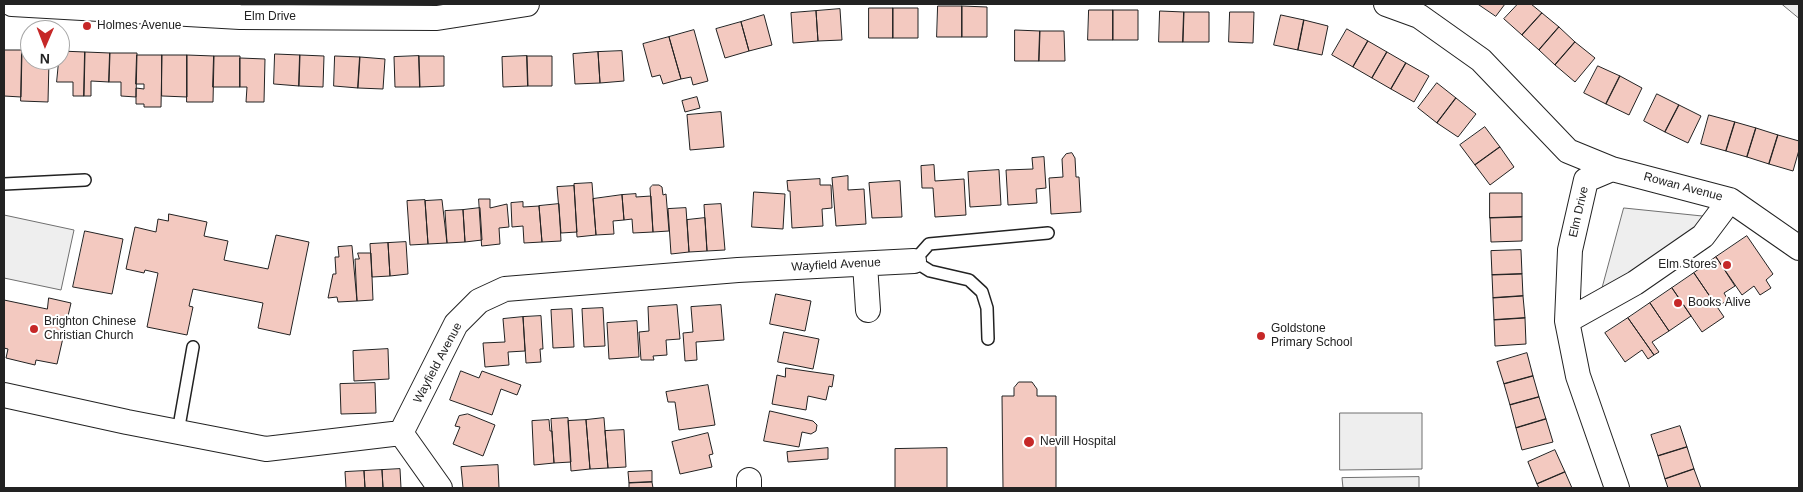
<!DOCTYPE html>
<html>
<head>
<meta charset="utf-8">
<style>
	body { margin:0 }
	#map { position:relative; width:1803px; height:492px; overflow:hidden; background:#fff; font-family:Arial,sans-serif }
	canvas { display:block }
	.frame { position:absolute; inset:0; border:5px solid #222; pointer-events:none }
	.north { position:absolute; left:20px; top:20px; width:50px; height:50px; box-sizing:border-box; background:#fff; border:1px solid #a7a7a7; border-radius:50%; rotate:181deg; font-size:14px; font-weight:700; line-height:20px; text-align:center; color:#222 }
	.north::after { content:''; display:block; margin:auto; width:18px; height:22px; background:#c62828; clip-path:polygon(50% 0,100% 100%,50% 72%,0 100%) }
</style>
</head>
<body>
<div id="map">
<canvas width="1803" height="492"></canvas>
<div class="frame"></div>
<div class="north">N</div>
</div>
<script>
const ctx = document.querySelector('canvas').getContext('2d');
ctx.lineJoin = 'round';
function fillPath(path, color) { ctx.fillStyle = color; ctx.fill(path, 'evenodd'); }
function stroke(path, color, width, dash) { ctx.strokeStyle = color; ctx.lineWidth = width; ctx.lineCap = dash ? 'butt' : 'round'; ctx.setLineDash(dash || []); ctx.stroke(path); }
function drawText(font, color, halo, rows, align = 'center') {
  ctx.font = font + ' Arial,sans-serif'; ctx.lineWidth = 4; ctx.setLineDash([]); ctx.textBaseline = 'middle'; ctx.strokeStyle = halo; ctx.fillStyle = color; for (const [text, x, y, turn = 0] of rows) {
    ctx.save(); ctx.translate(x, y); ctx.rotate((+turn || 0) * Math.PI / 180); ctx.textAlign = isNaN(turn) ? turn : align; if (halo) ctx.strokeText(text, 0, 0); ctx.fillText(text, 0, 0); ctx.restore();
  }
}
const green = new Path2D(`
	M1782,4H1799V18Z
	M1624,208L1712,217L1599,300Z
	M4,215L74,230L61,290L4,278Z
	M1340,413H1422V469L1340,470Z
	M1419,477V488H1343L1342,478Z`);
fillPath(green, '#eee');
stroke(green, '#6f6f6f', 1);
const building = new Path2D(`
	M1478,4H1505L1496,16Z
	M1518,4H1531L1542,13L1522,35L1504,19Z
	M938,6H962V37H937Z
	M962,6L987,7V37H962Z
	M869,8H893V38H869Z
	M893,8H918V38H893Z
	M840,9L842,40L818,41L816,11Z
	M1089,10H1113V40H1088Z
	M1113,10H1138V40H1113Z
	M816,11L818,41L793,43L791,13Z
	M1160,11L1184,12L1183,42H1159Z
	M1184,12H1209V42H1183Z
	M1230,12H1254L1253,43L1229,42Z
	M1542,13L1559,27L1539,50L1522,35Z
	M764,15L772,45L749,51L741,22Z
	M1281,15L1304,20L1298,50L1274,45Z
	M1304,20L1328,26L1322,55L1298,50Z
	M741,22L749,51L725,58L716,29Z
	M1559,27L1575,42L1555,65L1539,50Z
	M1347,29L1368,41L1353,67L1332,55Z
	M694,30L708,81L693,85L691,77L681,79L669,37Z
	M1015,30L1040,31L1039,61H1015Z
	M1040,31H1064L1065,61H1039Z
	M669,37L681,79L663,84L660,75L652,77L643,44Z
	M1368,41L1387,52L1372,78L1353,67Z
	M1575,42L1595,58L1575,82L1555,65Z
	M4,50H22L21,97L4,96Z
	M22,50H30V60H49L48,102L21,101Z
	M60,51L85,52L84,96H73V82H57Z
	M622,51L624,81L600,83L598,52Z
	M85,52L110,53L109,82L91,81V96H84Z
	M598,52L600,83L575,84L573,54Z
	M1387,52L1406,63L1391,89L1372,78Z
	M110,53H137L136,97L121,96V82H109Z
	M275,54L300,55L299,86L274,84Z
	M137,55H162L161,107H144V104H136V88L144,89V84H136Z
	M162,55H187V97L162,96Z
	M187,55L214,56L213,102H187Z
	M300,55L324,56L323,87L299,86Z
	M214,56H240V87H213Z
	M335,56L360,57L358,88L334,86Z
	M419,56H444V86L420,87Z
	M419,56L420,87H395L394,57Z
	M527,56H552V86H528Z
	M527,56L528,86L503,87L502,57Z
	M360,57L385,59L383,89L358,88Z
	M240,58L265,59L264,102H246L247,87H240Z
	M1406,63L1429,76L1414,102L1391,89Z
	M1598,66L1620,76L1606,104L1584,93Z
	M1620,76L1642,88L1629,115L1606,104Z
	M1437,83L1456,98L1437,123L1418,108Z
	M1657,94L1679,105L1665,132L1644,121Z
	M697,97L700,108L685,112L682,101Z
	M1456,98L1476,114L1458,137L1437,123Z
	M1679,105L1701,116L1688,143L1665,132Z
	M721,112L724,147L690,150L687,115Z
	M1709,115L1735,122L1726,151L1701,144Z
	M1735,122L1756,128L1747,157L1726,151Z
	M1485,127L1500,147L1475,165L1460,145Z
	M1756,128L1778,135L1769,164L1747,157Z
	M1778,135L1799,141V150L1793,171L1769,164Z
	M1500,147L1514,167L1490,185L1475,165Z
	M1072,153L1075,158L1076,177H1079L1081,212L1051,214L1049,178L1063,177L1062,159L1066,154Z
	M1044,157L1046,188L1036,189L1037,203L1008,205L1006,170L1033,169L1032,158Z
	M934,165L935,181L964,179L966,215L935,217L933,188H922L921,166Z
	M999,170L1001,205L970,207L968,172Z
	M848,176V190L864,189L866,224L836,226L832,178Z
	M820,179V185H831L832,208L822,209L823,226L792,228L790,191H788L787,181Z
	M900,181L902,217L872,218L869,183Z
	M592,183L596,235L577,237L574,184Z
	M653,185H659L662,187L663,195L666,194L669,231L653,232L650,188Z
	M574,186L577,232L561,233L557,187Z
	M754,192L785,194L783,229L752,227Z
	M1490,193H1522V217L1490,218Z
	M636,194V197L651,196L653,232L633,233L632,219L624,220L622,195Z
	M622,195L624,220L613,221L614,234L596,235L593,199Z
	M479,199H490V208L507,204L509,227L499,228L500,244L482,246Z
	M425,200L428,244L410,245L407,201Z
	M442,200L447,243L428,244L425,201Z
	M523,202V207L539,206L542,242L524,243L523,226L512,227L511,203Z
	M559,204L561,241L542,242L539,206Z
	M721,204L725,250L707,251L704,205Z
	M480,208L482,240L465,242L463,210Z
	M686,208L689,252L671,254L668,209Z
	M463,210L465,242L447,243L445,211Z
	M169,214L207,222L204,236L228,241L224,260L268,269L276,235L309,242L290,335L258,328L263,303L193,289L189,306L193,307L187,335L147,327L158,273L145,270L144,273L126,269L135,227L156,232L158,219L168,221Z
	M1522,217V241L1491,242L1490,218Z
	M705,218L707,251L689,252L687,220Z
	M85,231L123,239L112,294L73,287Z
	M1747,236L1773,274L1766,280L1771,288L1760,295L1754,286L1742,295L1716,257Z
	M406,242L408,274L390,276L388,243Z
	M388,243L390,276L372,277L370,244Z
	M352,246L357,301L338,302L337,297L328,298L333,274H336L335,257H339L338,247Z
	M1521,250L1522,274L1492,275L1491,251Z
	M358,253H371L373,300L357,301L355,259H359Z
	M1716,257L1735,286L1724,293L1728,300L1717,307L1694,273Z
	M1694,273L1724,317L1702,332L1672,288Z
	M1522,274L1523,296L1493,298L1492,275Z
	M1672,288L1691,316L1669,331L1650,303Z
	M776,294L811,301L805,331L770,324Z
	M1523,296L1525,318L1494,320L1493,298Z
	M49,298L71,303L57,364L36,360L35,365L6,358L8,349L4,348V300L47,309Z
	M1650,303L1669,331L1652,342L1659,352L1654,355L1628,318Z
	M677,305L680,339L666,340L667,355L653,356L654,360H641L639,332L649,331L648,307Z
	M721,305L724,340L696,342L697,360L685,361L683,333L693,332L691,307Z
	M603,308L605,346L584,347L582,309Z
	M572,309L574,347L553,348L551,310Z
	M541,316L543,349H540L541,362L526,363L523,317Z
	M523,317L525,351L508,352L509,365L485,367L483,343L505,342L503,319Z
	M1525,318L1526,344L1495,346L1494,320Z
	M1628,318L1654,355L1648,359L1642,350L1625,362L1605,333Z
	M637,321L639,357L609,359L607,323Z
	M784,332L819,339L813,369L778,362Z
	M388,349L389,379L354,381L353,351Z
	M1527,353L1533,376L1504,384L1497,362Z
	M786,368L834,375L832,387L829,386L826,400L808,396L806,410L772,404L777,375L785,377Z
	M461,371L479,378L482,371L521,385L517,395L501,389L492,415L450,400Z
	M1533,376L1539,397L1510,405L1504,384Z
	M1019,382H1032L1037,389V396H1056V488H1003L1002,396H1014V388Z
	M375,383L376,413L341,414L340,384Z
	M708,385L715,425L679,430L675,402H668L666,392Z
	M1539,397L1546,419L1516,428L1510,405Z
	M770,411L813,421L817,425L816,431L811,434L802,432L799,447L764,441Z
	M468,414L495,425L483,456L453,444L460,427L455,426L459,416Z
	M568,418L571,462L554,463L551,419Z
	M604,418L608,468L590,469L586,420Z
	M1546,419L1553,442L1522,450L1516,428Z
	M549,420L550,431H552L554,463L534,465L532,421Z
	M586,420L590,469L571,471L568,421Z
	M1680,426L1687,447L1658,456L1651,435Z
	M624,430L626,467L608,468L605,431Z
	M708,433L713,454L709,455L712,467L680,474L672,442Z
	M1687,447L1694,469L1665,479L1658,456Z
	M828,448V459L788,462L787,452Z
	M947,448V488H895V449Z
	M1555,450L1565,472L1537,484L1528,462Z
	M498,465L499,488H463L461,467Z
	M400,469L401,488H383L382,470Z
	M1694,469L1701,488H1668L1665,479Z
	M382,470L383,488H365L364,471Z
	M364,471L365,488H346L345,472Z
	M652,471V482L629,483L628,472Z
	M1565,472L1572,488H1539L1537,484Z
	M652,482L653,488H629V483Z`);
fillPath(building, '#f3c9c0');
stroke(building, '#222', 1);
const lane = new Path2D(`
	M4,184L85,180
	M988,339L987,308L982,292L969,280L930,271L914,261L929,244L1048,233
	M178,432L193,347`);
const street = new Path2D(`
	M12,4L240,17L437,18L527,4
	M1386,4L1419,16L1481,60L1568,151L1612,169L1730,200L1799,248
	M1612,169L1586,180L1570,250L1567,321L1578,376L1617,488
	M865,264L868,310
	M1567,321L1635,283L1703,236L1730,200
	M4,395L127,422L266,449L401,433L456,324L479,301L505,289L738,270L914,261
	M401,433L440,488
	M749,480V488`);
stroke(lane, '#222', 14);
stroke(street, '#222', 26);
stroke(lane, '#fff', 11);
stroke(street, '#fff', 24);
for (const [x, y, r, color] of [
	[87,26,5,"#c62828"],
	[1727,265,5,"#c62828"],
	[1678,303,5,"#c62828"],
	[34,329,5,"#c62828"],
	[1261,336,5,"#c62828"],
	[1029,442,6,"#c62828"]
]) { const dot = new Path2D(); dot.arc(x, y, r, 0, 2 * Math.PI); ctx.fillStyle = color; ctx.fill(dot); stroke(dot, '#fff', 2); }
drawText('12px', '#222', '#fff', [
	["Elm Drive",270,17],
	["Rowan Avenue",1683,187,15],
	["Elm Drive",1579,212,-77],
	["Wayfield Avenue",836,265,-3],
	["Wayfield Avenue",438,363,-62]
]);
drawText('12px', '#222', '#fff', [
	["Holmes Avenue",97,26],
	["Elm Stores",1717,265,"right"],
	["Books Alive",1688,303],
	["Brighton Chinese",44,322],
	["Christian Church",44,336],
	["Goldstone",1271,329],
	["Primary School",1271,343],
	["Nevill Hospital",1040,442]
], 'left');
</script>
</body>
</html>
